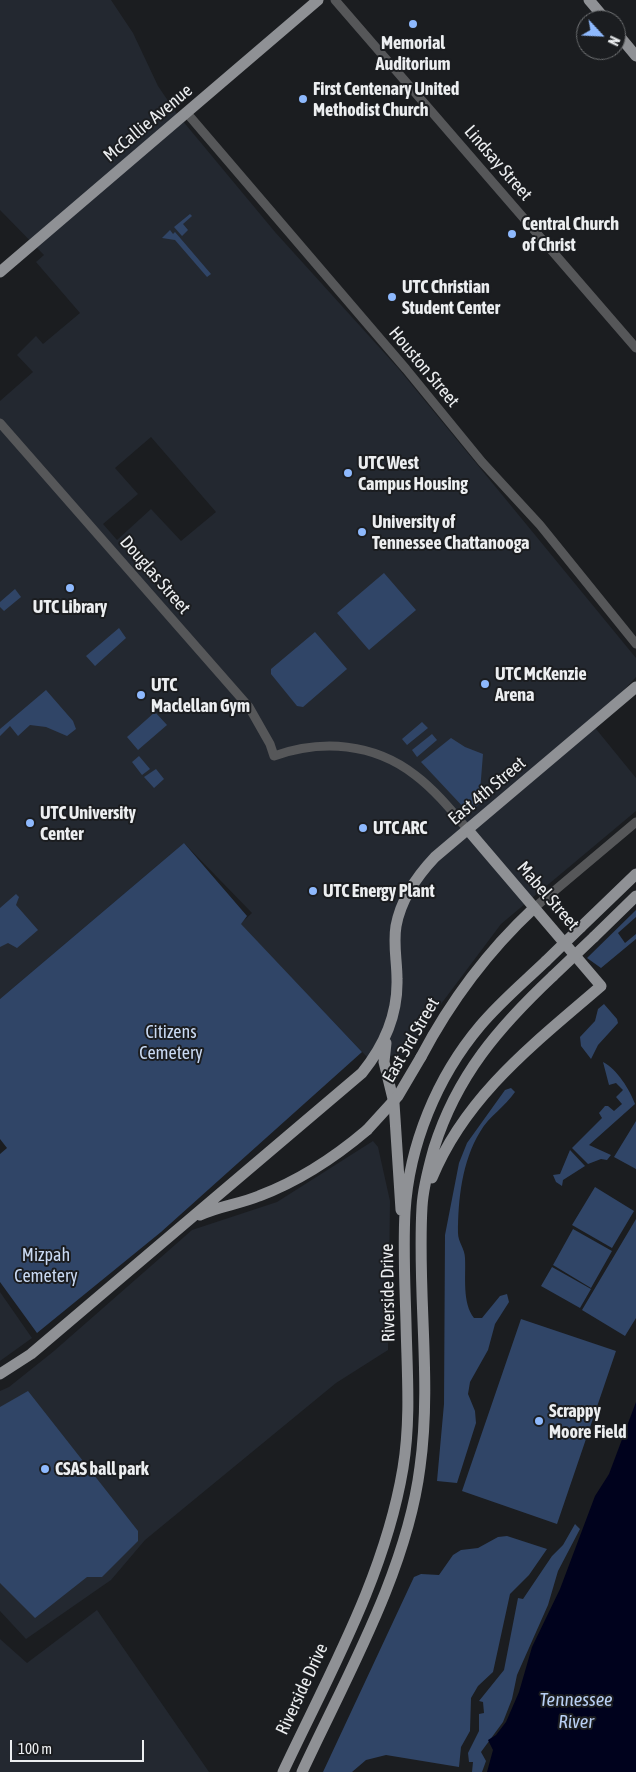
<!DOCTYPE html>
<html>
<head>
<meta charset="utf-8">
<style>
	body { margin:0 }
	#map { position:relative; width:636px; height:1772px; overflow:hidden; background:#1b1d20; font-family:"Asap Condensed",sans-serif }
	canvas { display:block }
	.north { position:absolute; left:576px; top:10px; width:50px; height:50px; box-sizing:border-box; background:#1b1d20; border:1px solid #6f7173; border-radius:50%; rotate:115deg; font-size:14px; font-weight:700; line-height:20px; text-align:center; color:#eceef0 }
	.north::after { content:''; display:block; margin:auto; width:18px; height:22px; background:#8eb9fd; clip-path:polygon(50% 0,100% 100%,50% 72%,0 100%) }
	.scale { position:absolute; left:10px; top:1740px; width:134px; height:22px; box-sizing:border-box; border:2px solid #eceef0; border-top:0; padding-left:6px; font-size:15px; line-height:18px; white-space:nowrap; color:#eceef0; -webkit-text-stroke:4px #1b1d20; paint-order:stroke }
</style>
</head>
<body>
<div id="map">
<canvas width="636" height="1772"></canvas>
<div class="north">N</div>
<div class="scale">100 m</div>
</div>
<script>
const ctx = document.querySelector('canvas').getContext('2d');
ctx.lineJoin = 'round';
function fillPath(path, color) { ctx.fillStyle = color; ctx.fill(path, 'evenodd'); }
function stroke(path, color, width, dash) { ctx.strokeStyle = color; ctx.lineWidth = width; ctx.lineCap = dash ? 'butt' : 'round'; ctx.setLineDash(dash || []); ctx.stroke(path); }
function drawText(font, color, halo, rows, align = 'center') {
  ctx.font = font + ' "Asap Condensed",sans-serif'; ctx.lineWidth = 4; ctx.setLineDash([]); ctx.textBaseline = 'middle'; ctx.strokeStyle = halo; ctx.fillStyle = color; for (const [text, x, y, turn = 0] of rows) {
    ctx.save(); ctx.translate(x, y); ctx.rotate((+turn || 0) * Math.PI / 180); ctx.textAlign = isNaN(turn) ? turn : align; if (halo) ctx.strokeText(text, 0, 0); ctx.fillText(text, 0, 0); ctx.restore();
  }
}
fillPath(new Path2D(`
	M0,0H111L133,33L158,86L177,114L275,232L398,368L636,658V677L592,724L636,778V811L501,924L429,1020L406,1055L367,1057L240,924L252,913L184,843L0,999V401L33,372L17,355L36,336L43,344L80,313L36,262L44,255L0,210ZM151,437L216,512L181,541L151,509L117,540L103,524L138,494L115,468Z
	M373,1141L378,1147L390,1201L388,1350L336,1383L145,1540L111,1580L26,1639L0,1611V1391L9,1387L54,1351L192,1230L277,1202Z
	M0,1292L32,1338L0,1361Z
	M97,1610L209,1772H0V1639L27,1663Z`), '#232830');
fillPath(new Path2D(`
	M190,214L192,216L183,224L188,230L182,236L174,227Z
	M170,230L173,234L175,232L211,274L207,277L175,240L162,238Z
	M384,573L416,610L369,650L337,613Z
	M15,589L21,597L4,611L0,607V602Z
	M119,628L126,638L95,666L86,656Z
	M315,632L347,669L303,707L297,706L271,674V669Z
	M46,690L73,721L76,729L67,736L46,727L30,725L18,736L10,726L0,736V729Z
	M155,712L167,725L138,750L127,737Z
	M422,722L428,728L407,745L402,739Z
	M432,734L437,740L417,757L412,750Z
	M451,738L465,747L483,754L479,804L474,809L466,810L421,762Z
	M139,756L150,769L142,775L132,762Z
	M156,769L164,779L154,788L144,777Z
	M184,843L247,916L241,924L362,1052L161,1232L37,1333L0,1282V1154L7,1148L0,1139V999Z
	M16,894L19,897L16,905L38,930L17,948L8,943L0,947V908Z
	M636,910V917L618,933L625,943L636,934V939L601,968L587,958Z
	M604,1004L617,1019L618,1023L598,1045L591,1059L581,1046L580,1037L595,1021L598,1009Z
	M603,1062C617,1069 630,1090 635,1104L589,1145L611,1155L607,1160L601,1159L588,1164L572,1148L602,1118L599,1113L605,1106H608L614,1111L622,1104L616,1097L623,1090L616,1083L609,1085Z
	M511,1088L515,1092C505,1107 489,1116 480,1132C462,1161 458,1200 458,1233C458,1242 465,1249 465,1258C466,1276 462,1303 474,1318H482L500,1296L507,1294L509,1302L495,1324L488,1350L470,1382L468,1394L475,1411L476,1423L457,1483L437,1481L444,1404L445,1235L459,1163L467,1143L505,1090Z
	M636,1121V1169L614,1157Z
	M570,1150L585,1166L563,1180L562,1186L556,1182L553,1175L560,1174Z
	M595,1187L634,1211L612,1248L572,1225Z
	M636,1219V1318L625,1336L582,1310Z
	M573,1229L612,1251L591,1288L553,1265Z
	M552,1267L591,1289L580,1308L541,1286Z
	M521,1319L616,1351L557,1524L462,1491Z
	M28,1391L138,1531V1541L102,1577H87L35,1618L0,1583V1407Z
	M575,1524L580,1529L558,1571L548,1605L517,1675L512,1699L503,1722L481,1752L486,1761L482,1772H472L473,1762H469L468,1753L479,1731V1714L484,1713L483,1702L479,1701L504,1670L518,1598L523,1599L552,1556L563,1545Z
	M507,1536L547,1549L529,1575L510,1594L493,1672L478,1686L471,1698L470,1731L461,1747L459,1767L386,1755L366,1760L352,1772H323L414,1577L421,1574L439,1575L453,1555L461,1550L478,1548L498,1537Z`), '#304567');
fillPath(new Path2D(`
	M636,1402V1772H487L493,1750L488,1740L496,1735L506,1722L519,1692L532,1647L560,1589L595,1496L609,1474Z`), '#00021d');
stroke(new Path2D(`
	M335,0L636,348
	M186,112L406,369L482,462L540,525L636,644
	M0,423L249,707L270,744L274,756C322,739 374,743 415,775C435,790 452,811 468,830
	M534,908L636,822`), '#565759', 9);
stroke(new Path2D(`
	M589,0L606,20
	M616,32L636,56
	M0,272L318,0
	M581,927L636,874
	M594,937L636,896
	M386,1043L384,1062L394,1103L401,1210
	M421,1057C451,1000 488,951 534,908
	M432,1178C466,1095 535,1043 601,986L468,830
	M200,1215C219,1206 240,1204 259,1196C299,1181 334,1158 367,1130
	M0,1374L31,1354L362,1073C384,1046 398,1015 397,979C397,961 393,944 396,926C401,899 417,876 435,857L636,687
	M283,1772C329,1674 385,1576 403,1468C411,1420 407,1371 406,1323C405,1286 403,1249 405,1212C409,1145 437,1077 480,1026C499,1003 524,982 546,961
	M302,1772C346,1677 407,1571 420,1467C432,1381 417,1293 422,1207C423,1187 429,1166 434,1148C457,1075 499,1027 553,976`), '#8f9195', 11);
stroke(new Path2D(`
	M546,961L581,927
	M553,976L594,937
	M367,1130L398,1096L421,1057`), '#8f9195', 11);
for (const [x, y, r, color] of [
	[413,24,5,"#8eb9fd"],
	[303,99,5,"#8eb9fd"],
	[512,234,5,"#8eb9fd"],
	[392,297,5,"#8eb9fd"],
	[348,473,5,"#8eb9fd"],
	[362,532,5,"#8eb9fd"],
	[70,588,5,"#8eb9fd"],
	[485,684,5,"#8eb9fd"],
	[141,695,5,"#8eb9fd"],
	[30,823,5,"#8eb9fd"],
	[363,828,5,"#8eb9fd"],
	[313,891,5,"#8eb9fd"],
	[539,1421,5,"#8eb9fd"],
	[45,1469,5,"#8eb9fd"]
]) { const dot = new Path2D(); dot.arc(x, y, r, 0, 2 * Math.PI); ctx.fillStyle = color; ctx.fill(dot); stroke(dot, '#1b1d20', 2); }
drawText('bold 18px', '#eceef0', '#1b1d20', [
	["Memorial",413,43,"center"],
	["Auditorium",413,64,"center"],
	["First Centenary United",313,89],
	["Methodist Church",313,110],
	["Central Church",522,224],
	["of Christ",522,245],
	["UTC Christian",402,287],
	["Student Center",402,308],
	["UTC West",358,463],
	["Campus Housing",358,484],
	["University of",372,522],
	["Tennessee Chattanooga",372,543],
	["UTC Library",70,607,"center"],
	["UTC McKenzie",495,674],
	["Arena",495,695],
	["UTC",151,685],
	["Maclellan Gym",151,706],
	["UTC University",40,813],
	["Center",40,834],
	["UTC ARC",373,828],
	["UTC Energy Plant",323,891],
	["Scrappy",549,1411],
	["Moore Field",549,1432],
	["CSAS ball park",55,1469]
], 'left');
drawText('18px', '#eceef0', '#1b1d20', [
	["McCallie Avenue",148,123,-40],
	["Lindsay Street",498,163,49],
	["Houston Street",424,367,50],
	["Douglas Street",155,575,49],
	["East 4th Street",487,791,-40],
	["Mabel Street",548,896,49],
	["East 3rd Street",411,1040,-60],
	["Riverside Drive",388,1293,-91],
	["Riverside Drive",302,1689,-65]
]);
drawText('18px', '#cadaf3', '#1b1d20', [
	["Citizens",171,1032],
	["Cemetery",171,1053],
	["Mizpah",46,1255],
	["Cemetery",46,1276]
]);
drawText('italic 19px', '#b8cff3', '#1b1d20', [
	["Tennessee",576,1700],
	["River",576,1722]
]);
</script>
</body>
</html>
